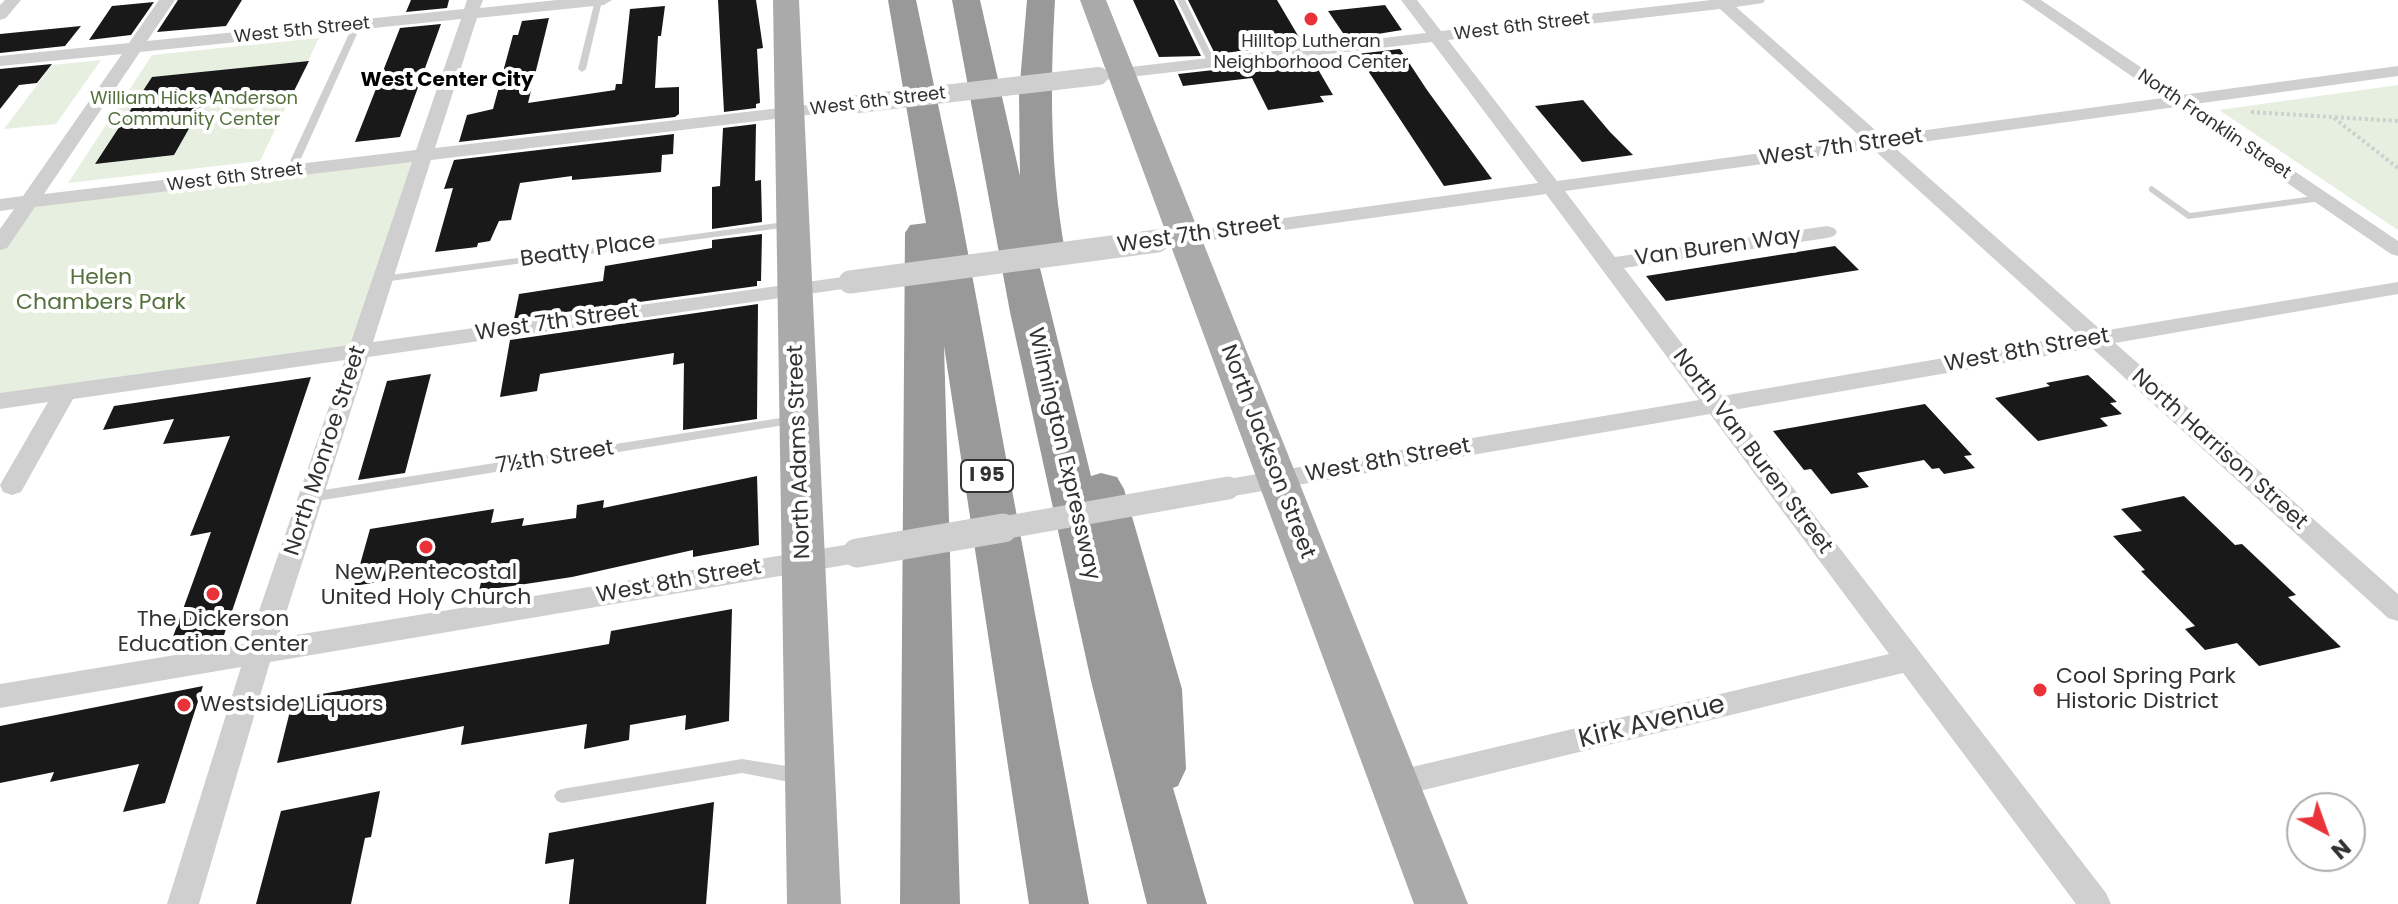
<!DOCTYPE html>
<html>
<head>
<meta charset="utf-8">
<style>
	body { margin:0 }
	#map { position:relative; width:2398px; height:904px; overflow:hidden; background:#fff; font-family:Poppins,sans-serif }
	canvas { display:block }
	.north { position:absolute; left:2286px; top:792px; width:80px; height:80px; box-sizing:border-box; background:#fff; border:2px solid #adadad; border-radius:50%; rotate:139deg; font-size:22px; font-weight:700; line-height:32px; text-align:center; color:#323232 }
	.north::after { content:''; display:block; margin:auto; width:28px; height:36px; background:#ea3338; clip-path:polygon(50% 0,100% 100%,50% 72%,0 100%) }
</style>
</head>
<body>
<div id="map">
<canvas width="2398" height="904"></canvas>
<div class="north">N</div>
</div>
<script>
const ctx = document.querySelector('canvas').getContext('2d');
ctx.lineJoin = 'round';
function fillPath(path, color) { ctx.fillStyle = color; ctx.fill(path, 'evenodd'); }
function stroke(path, color, width, dash) { ctx.strokeStyle = color; ctx.lineWidth = width; ctx.lineCap = dash ? 'butt' : 'round'; ctx.setLineDash(dash || []); ctx.stroke(path); }
function drawText(font, color, halo, rows, align = 'center') {
  ctx.font = font + ' Poppins,sans-serif'; ctx.lineWidth = 8; ctx.setLineDash([]); ctx.textBaseline = 'middle'; ctx.strokeStyle = halo; ctx.fillStyle = color; for (const [text, x, y, turn = 0] of rows) {
    ctx.save(); ctx.translate(x, y); ctx.rotate((+turn || 0) * Math.PI / 180); ctx.textAlign = isNaN(turn) ? turn : align; if (halo) ctx.strokeText(text, 0, 0); ctx.fillText(text, 0, 0); ctx.restore();
  }
}
fillPath(new Path2D(`
	M319,38L260,161L68,183L152,55Z
	M101,60L56,124L4,129L52,65Z
	M2398,85V230L2219,110Z
	M423,157L359,351L0,401V244L29,202Z`), '#e7efe0');
fillPath(new Path2D(`
	M178,0H242L226,26L157,32Z
	M411,0H449L447,8L406,12Z
	M718,0H756L763,48L757,49L760,103L756,104V108L724,112Z
	M1133,0H1174L1201,56L1159,57Z
	M1188,0H1277L1303,44L1215,54Z
	M154,2L131,35L89,40L112,6Z
	M1385,5L1402,30L1347,39L1328,11Z
	M665,6L661,36H658L655,88L679,87V114L675,117L459,142L467,115L493,109L513,35H518L522,21L549,18L528,103L615,90L616,84H622L630,9Z
	M441,24L400,137L355,142L400,28Z
	M81,26L65,46L0,53V34Z
	M1400,49L1427,90L1492,179L1444,186L1357,54Z
	M1312,59L1333,95L1320,96L1324,102L1268,110L1252,78L1183,86L1178,74Z
	M309,61L292,95L203,104L174,155L95,164L152,77Z
	M52,64L37,83L19,85L0,109V69Z
	M1583,100L1610,132L1633,155L1582,162L1535,106Z
	M756,124L755,181L761,180L762,222L712,229V187L720,186L723,128Z
	M674,134L673,154L662,155L661,172L572,180V176L520,183L511,220L499,221L490,241L478,243L477,247L435,252L453,188L444,189L454,160Z
	M762,234L761,281H757V286L514,319L519,294L603,281L605,266L712,248V240Z
	M1835,246L1859,270L1666,301L1646,276Z
	M758,304L757,419L683,430L684,363L673,365L674,353L540,374L537,391L500,397L510,340Z
	M431,374L405,473L358,480L387,381Z
	M2088,375L2117,402L2110,403L2122,414L2100,418L2108,426L2038,441L1995,398L2050,386L2046,383Z
	M311,377L224,635L170,645L211,532L190,536L230,436L163,444L174,419L103,430L114,406Z
	M1925,404L1972,455L1964,456L1975,468L1944,474L1939,468L1932,469L1924,460L1857,473L1869,487L1831,494L1811,469L1804,470L1773,431Z
	M757,476L759,545L693,557V550L572,577L479,591L485,564L354,586L370,529L494,509L491,523L524,518L522,526L576,518L577,505L604,500L603,508Z
	M2184,496L2235,545L2242,544L2296,595L2288,597L2341,647L2259,666L2237,643L2205,650L2185,629L2195,626L2141,571L2145,570L2113,536L2142,531L2121,509Z
	M732,609L729,721L685,730L686,715L630,725L629,740L584,749L587,724L461,745L464,726L277,763L293,699L609,644L611,631Z
	M203,686L165,803L123,812L139,764L50,782L54,772L0,783V726Z
	M380,791L371,837L365,838L351,904H256L281,811Z
	M714,802L706,904H569L574,859L545,864L549,833Z`), '#191919');
stroke(new Path2D(`
	M2251,112L2398,121
	M2334,118L2398,168`), '#cfcfcf', 4, [3, 3]);
fillPath(new Path2D(`
	M595,0L602,1L586,69L582,72L578,69Z
	M1177,0H1185L1216,63L1215,65L1208,63Z
	M354,23L361,25L295,172L290,175L287,174L285,172Z
	M2152,186L2190,213L2321,195L2326,198L2321,201L2188,219L2149,191V187Z
	M792,221L796,222V226L383,282L378,279L383,276Z
	M793,416L799,420L797,423L311,502L307,500L305,497L307,494L311,492Z
	M742,759L799,768L804,770L806,775L804,780L799,782L784,781L742,773L562,803L557,801L554,796L557,791L562,789Z`), '#cfcfcf');
fillPath(new Path2D(`
	M5,0H21L6,18L0,20V5Z
	M159,0H175L147,41L464,9L467,0H483L480,8L557,0H612L604,5L477,18L435,148L858,99L867,104L858,109L431,160L373,342L850,276L860,282L850,288L368,357L278,638L857,543L866,546L870,553L866,560L857,563L270,662L199,904H167L241,667L0,708V684L248,643L345,360L73,399L21,492L12,495L3,492L0,485L48,402L0,409V393L350,345L412,162L35,207L7,248L0,250V229L14,209L0,211V199L23,196L122,54L0,66V56L129,43ZM461,19L416,150L44,194L140,52Z
	M1401,0H1417L1441,31L1711,0H1765L1763,3L1736,7L1882,136L2163,98L2022,0H2041L2182,95L2398,66V76L2195,104L2398,241V256L2391,254L2176,107L1893,146L2102,331L2398,282V294L2115,343L2398,594V621L2388,618L2092,348L1733,410L2106,893L2111,904H2076L1903,673L1395,797L1384,793L1380,784L1384,775L1395,771L1889,654L1710,414L1228,497L1219,494L1216,488L1219,482L1228,479L1699,400L1546,194L1168,246L1161,244L1158,240L1161,236L1168,234L1538,183L1432,42L1104,80L1095,75L1104,70L1426,33ZM1720,9L1863,139L1557,181L1448,40ZM1873,149L2078,335L1722,396L1624,268L1827,238L1834,236L1837,232L1834,228L1827,226L1615,257L1565,191Z`), '#cfcfcf');
fillPath(new Path2D(`
	M773,0H799L841,904H787Z
	M1080,0H1106L1468,904H1414Z`), '#aaa');
fillPath(new Path2D(`
	M888,0H916L957,194L1089,904H1029L944,346L960,904H900L905,233L910,225L926,223Z
	M952,0H980L1020,176L1019,94L1027,0H1055C1050,85 1050,167 1065,251L1059,259L1046,262L1038,260L1091,476L1101,473L1117,477L1124,489L1182,689L1186,769L1178,786L1173,788L1207,904H1147L1091,681L1010,312Z`), '#999');
stroke(new Path2D(`
	M858,104L1099,76`), '#cfcfcf', 18);
stroke(new Path2D(`
	M850,282L1157,241
	M991,530L1228,488`), '#cfcfcf', 23);
stroke(new Path2D(`
	M857,553L1003,528`), '#cfcfcf', 29);
for (const [x, y, r, color] of [
	[1311,19,8,"#ea3338"],
	[426,547,8,"#ea3338"],
	[213,594,8,"#ea3338"],
	[2040,690,8,"#ea3338"],
	[184,705,8,"#ea3338"]
]) { const dot = new Path2D(); dot.arc(x, y, r, 0, 2 * Math.PI); ctx.fillStyle = color; ctx.fill(dot); stroke(dot, '#fff', 3); }
drawText('18px', '#323232', '#fff', [
	["West 6th Street",1522,27,-7],
	["West 5th Street",302,31,-6],
	["West 6th Street",878,102,-7],
	["North Franklin Street",2214,125,34],
	["West 6th Street",235,178,-7]
]);
drawText('18px', '#323232', '#fff', [
	["Hilltop Lutheran",1311,42],
	["Neighborhood Center",1311,63]
]);
drawText('18px', '#53703d', '#fff', [
	["William Hicks Anderson",194,99],
	["Community Center",194,120]
]);
drawText('bold 20px', '#000', '#fff', [
	["West Center City",447,81]
]);
for (const [x, y, w] of [
	[987,476,52]
]) { const box = new Path2D(); box.roundRect(x - w / 2, y - 16, w, 32, 6); ctx.fillStyle = '#fff'; ctx.fill(box); stroke(box, '#323232', 2); }
drawText('bold 20px', '#323232', null, [
	["I 95",987,476]
]);
drawText('22px', '#323232', '#fff', [
	["West 7th Street",1841,148,-8],
	["West 7th Street",1199,235,-8],
	["Van Buren Way",1718,248,-8],
	["Beatty Place",588,251,-8],
	["West 7th Street",557,323,-8],
	["West 8th Street",2027,351,-10],
	["North Harrison Street",2219,450,42],
	["North Monroe Street",326,451,-72],
	["North Adams Street",800,452,-92],
	["North Jackson Street",1267,452,69],
	["North Van Buren Street",1752,452,53],
	["Wilmington Expressway",1063,454,77],
	["7½th Street",555,458,-9],
	["West 8th Street",1388,461,-10],
	["West 8th Street",679,582,-10]
]);
drawText('22px', '#53703d', '#fff', [
	["Helen",101,278],
	["Chambers Park",101,303]
]);
drawText('22px', '#323232', '#fff', [
	["New Pentecostal",426,573],
	["United Holy Church",426,598],
	["The Dickerson",213,620],
	["Education Center",213,645],
	["Cool Spring Park",2056,677,"left"],
	["Historic District",2056,702,"left"],
	["Westside Liquors",200,705,"left"]
]);
drawText('26px', '#323232', '#fff', [
	["Kirk Avenue",1652,723,-14]
]);
</script>
</body>
</html>
